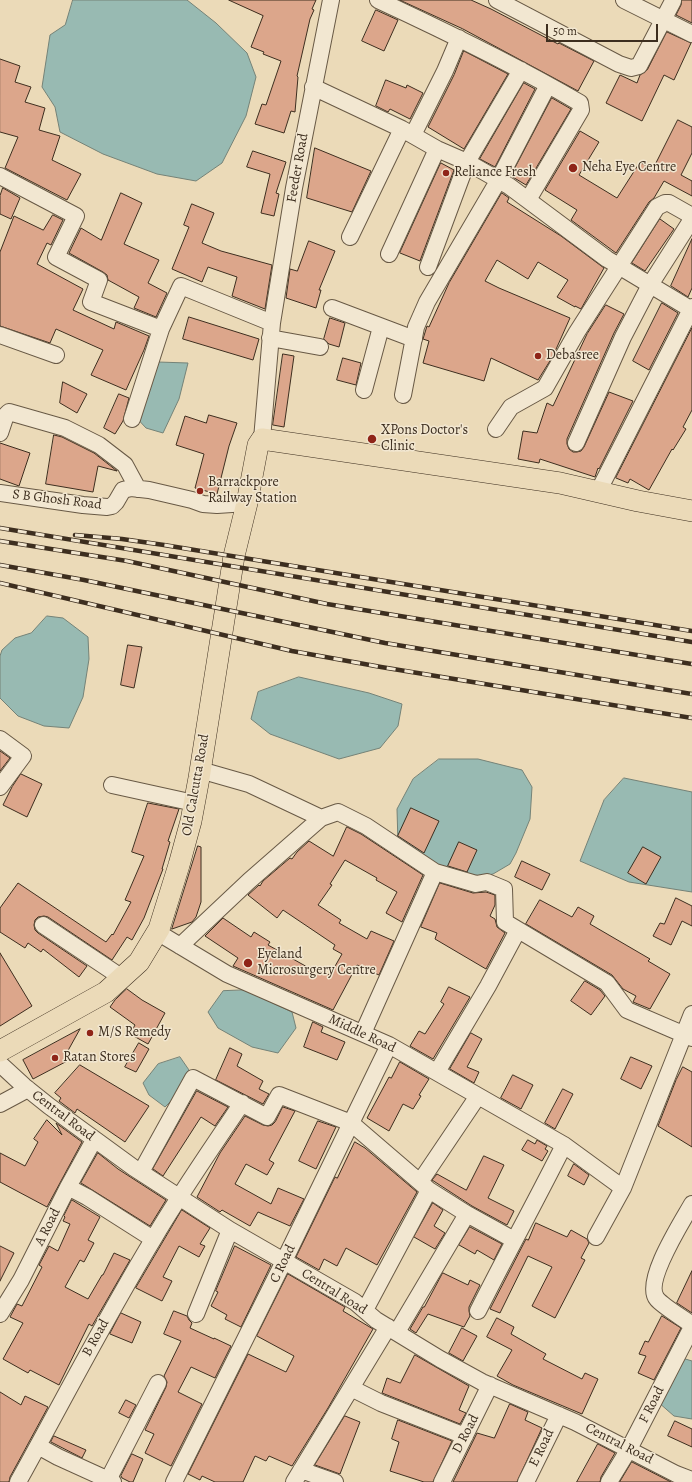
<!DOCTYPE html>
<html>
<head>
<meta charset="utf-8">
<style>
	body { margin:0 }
	#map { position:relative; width:692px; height:1482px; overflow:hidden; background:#ebdab8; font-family:Alegreya,serif }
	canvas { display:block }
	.scale { position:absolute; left:546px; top:24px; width:112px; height:18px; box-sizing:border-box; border:2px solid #3d2e1f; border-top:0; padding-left:5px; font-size:12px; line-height:14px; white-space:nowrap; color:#3d2e1f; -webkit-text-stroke:3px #f2e7d1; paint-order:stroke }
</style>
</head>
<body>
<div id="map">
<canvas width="692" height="1482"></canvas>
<div class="scale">50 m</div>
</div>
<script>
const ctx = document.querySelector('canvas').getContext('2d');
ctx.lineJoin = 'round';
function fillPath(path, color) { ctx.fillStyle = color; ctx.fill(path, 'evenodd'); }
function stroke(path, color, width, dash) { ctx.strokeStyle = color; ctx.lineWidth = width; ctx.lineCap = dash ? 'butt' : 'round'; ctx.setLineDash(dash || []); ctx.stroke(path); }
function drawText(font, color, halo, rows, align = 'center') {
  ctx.font = font + ' Alegreya,serif'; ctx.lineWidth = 3; ctx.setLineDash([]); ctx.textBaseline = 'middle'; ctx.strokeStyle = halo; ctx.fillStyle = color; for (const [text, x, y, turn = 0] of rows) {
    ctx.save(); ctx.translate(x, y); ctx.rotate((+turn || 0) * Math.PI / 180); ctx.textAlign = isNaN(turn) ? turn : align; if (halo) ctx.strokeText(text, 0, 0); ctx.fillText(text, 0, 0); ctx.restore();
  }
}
const water = new Path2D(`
	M73,0H187L216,23L247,53L256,77L246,116L222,163L196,181L157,174L103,154L60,132L55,107L42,87L50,35L65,25Z
	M158,362L188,363L179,399L163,433L146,428L133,414Z
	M47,616L63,618L88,637L89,659L83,697L69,728L44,726L18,716L0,698V656L2,650L15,638L31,633Z
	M299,677L369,693L402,704L398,726L380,748L339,759L270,734L251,719L258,692Z
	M439,759H478L522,770L532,787L530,819L516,853L510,864L493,874L462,881L398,844L397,809L413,779Z
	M624,778L692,792V892L629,882L580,861L604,800Z
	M245,990L292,1012L296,1028L278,1053L252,1047L218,1028L208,1012L223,991Z
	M180,1057L189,1070L174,1098L165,1107L149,1095L143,1083L158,1064Z
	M682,1358L692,1361V1419L674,1416L658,1402Z`);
fillPath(water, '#98bab2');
stroke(water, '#748277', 1);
const building = new Path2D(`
	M229,0H316L312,9L314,10L310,19L297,76L298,77L295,112L291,111L284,133L255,124L262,104L266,105L281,61L263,54L264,52L251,47L263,16Z
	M400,0H471L491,9L558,44L559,43L594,61L578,91L463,29Z
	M682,0H692V23L676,15L681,5Z
	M376,10L398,20L384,51L362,41Z
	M667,32L691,43L674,80L664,75L642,121L606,103L620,75L637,83L640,75L647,70Z
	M464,51L508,74L464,149L428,127L454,75Z
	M0,59L20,66L15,82L31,87L25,102L45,108L39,130L60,136L52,160L81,174L67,200L5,168L18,137L0,132Z
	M386,80L406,88L407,85L423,93L410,119L390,109L388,112L376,106Z
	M524,83L535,89L495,167L480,159Z
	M552,98L571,109L526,185L511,176Z
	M678,120L692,127V153L681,175L692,181V196L664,181L654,198L649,202L616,253L571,220L577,210L545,190L580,131L599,142L579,175L617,198L640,162L652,170Z
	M315,148L371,171L352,212L307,198Z
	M253,151L286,162L276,193L279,194L274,216L261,213L270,174L247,167Z
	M441,163L454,170L420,261L400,253Z
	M3,188L20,198L11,219L0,214V196Z
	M121,193L142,203L124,244L159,260L148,283L167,293L156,317L134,308L139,297L108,280L107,275L103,272L69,253L81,228L101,240Z
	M502,193L509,198L507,202L561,236L604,268L581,309L575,306V307L557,297L568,280L538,262L528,279L497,260L485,281L499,288L570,318L553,356L538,380L491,358L484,381L423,363L429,341L423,339L427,326L429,327L449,283Z
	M192,204L214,213L202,243L221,251L272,265L265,309L232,296L237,277L208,267L202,282L172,269L189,227L184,225Z
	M53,215L63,220L51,245L47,243L37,264L83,289L73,310L114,329L116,322L149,336L144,350L126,390L91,375L103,350L56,329L50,343L0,326V252L14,216L43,230Z
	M660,219L674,229L645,271L632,263Z
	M692,239V288L688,297L671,286Z
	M309,241L335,251L319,290H321L316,308L286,298L290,269L297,271Z
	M662,303L678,313L649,370L633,361Z
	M606,305L624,314L614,333L567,439V444L569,449L573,452H577L581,451L584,447L609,392L633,401L599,469L598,468L595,477L540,459L539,463L518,459L523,431L537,433L547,403L553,406L587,334Z
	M189,317L259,339L253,360L183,339Z
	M330,318L345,323L339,347L329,344L324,339Z
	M692,328V410L683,427L686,429L673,450L672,449L649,490L630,479L628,483L616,478Z
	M283,354L294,356L284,427L273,425Z
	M343,358L361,363L356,385L337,380Z
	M63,382L87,394L77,413L60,403Z
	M119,394L129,398L123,421L115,434L104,428Z
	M209,415L237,423L229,446L217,494L195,488L204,454L176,445L185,416L206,423Z
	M54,435L62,437L94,453L117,471L98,466L93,492L46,484Z
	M0,443L30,453L19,486L0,479Z
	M128,645L142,647L134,688L121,685Z
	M0,751L10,758L0,771Z
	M21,774L42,784L27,817L3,805L12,787Z
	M148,803L179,809L168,841L170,842L162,869H163L144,918L132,940L127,937L112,960L48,917L44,916L38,917L35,920L34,925L35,930L38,933L87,966L79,977L43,949L41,952L28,943L25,948L0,932V908L18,883L106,942L112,934L113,935L131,902L125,900L144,856L132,852Z
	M411,808L439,821L424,853L398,836Z
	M347,827L361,834L423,875L402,922L386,913L397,892L376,880L377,878L345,860L330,884L332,885L318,905L341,920L339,923L367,939L371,931L394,941L379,975L357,965L333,1010L233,966L238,958L205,936L223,918L251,937L254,932L270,942L268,945L309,968L310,967L330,975L342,954L333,949L335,945L283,910L277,918L248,895L259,885L260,886L263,881L290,858L292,859L297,852L309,841L333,856Z
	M459,842L477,850L467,872L448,866Z
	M198,846L201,847V902L196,917L192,922L172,929Z
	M643,847L661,857L646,884L628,873Z
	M522,861L550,874L542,890L515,877Z
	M440,883L473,893L486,892L495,895V905L490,916L495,919L497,927L505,933L486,969L435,939L437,933L421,927Z
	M676,898L692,906V926L682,921L671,945L653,936L660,923L664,924Z
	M540,900L572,917L578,907L594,916L590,924L650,959L648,961L670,974L650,1009L633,1002L636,996L623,989L612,975L526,924Z
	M0,953L32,1006L0,1026Z
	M585,981L600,990L605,996L591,1015L571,1001Z
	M449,987L470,997L433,1059L410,1046L419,1031L425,1034L444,1004L441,1002Z
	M127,989L142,1000L165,1013L148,1044L130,1034L135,1025L110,1007L115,1000Z
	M313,1022L323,1027L321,1032L345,1042L337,1060L304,1047Z
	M80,1029L65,1056L71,1059L33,1079L23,1060Z
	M471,1033L482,1039L467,1067L479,1072L474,1083L450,1069Z
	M139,1043L149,1049L136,1072L125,1067Z
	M230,1048L242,1054L237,1066L263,1081L259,1089L269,1094L263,1104L216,1080Z
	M631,1057L652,1066L641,1089L621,1079Z
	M400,1062L429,1079L419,1095L421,1096L413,1109L403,1104L389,1131L367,1118L389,1077L391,1078Z
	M80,1065L149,1106L125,1142L77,1109L75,1113L59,1101L61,1098L55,1093Z
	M683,1067L692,1072V1147L658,1126L676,1080Z
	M513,1075L533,1085L521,1109L501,1098Z
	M563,1089L573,1094L555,1129L545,1123Z
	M197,1091L228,1107L215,1126L201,1117L163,1176L153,1169Z
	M283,1107L295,1111L269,1160L274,1163L267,1175L246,1164L235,1184L271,1204L278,1188L304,1199L290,1226L258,1212L250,1226L222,1210L220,1212L197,1197L220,1153L245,1116L263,1125L268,1126L272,1125L275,1122Z
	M47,1120L62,1135L56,1123L82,1142L47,1207L0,1182V1153L25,1166L38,1142L34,1139Z
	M318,1121L336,1127L316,1169L299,1161Z
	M528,1140L535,1144L537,1140L547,1146L545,1149L548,1151L542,1161L522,1150Z
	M355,1142L365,1148L417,1192L377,1265L346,1248L337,1266L324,1259L319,1270L296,1257L335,1177L337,1178Z
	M98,1153L118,1169L166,1200L150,1226L81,1183Z
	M484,1156L504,1165L488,1198L514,1211L507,1225L472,1206L432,1180L437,1174L466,1190Z
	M574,1164L589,1175L584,1185L568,1176Z
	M72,1200L100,1217L88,1240L94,1243L84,1262L80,1260L65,1287L88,1299L102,1275H103L114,1253L130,1260L92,1326L89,1324L59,1385L30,1370L28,1373L3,1359L23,1323L10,1317L17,1304L22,1306L42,1267L39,1265L49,1246L58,1251L70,1224L63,1221L65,1217L64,1216Z
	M433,1203L443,1210L434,1226L445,1233L435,1249L414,1237Z
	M182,1210L210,1228L200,1244L205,1246L199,1257L179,1246L163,1277L172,1281L162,1301L136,1288Z
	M536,1223L567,1237L571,1230L587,1239L589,1243L581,1258L585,1260L555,1318L532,1306L552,1267L528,1256L500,1313L490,1309L526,1239L528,1240Z
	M470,1227L502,1244L494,1260L477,1250L475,1254L459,1245Z
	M0,1246L14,1253L0,1281Z
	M235,1246L271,1265L241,1327L225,1319L227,1315L211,1306L218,1292L216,1291Z
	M692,1271V1313L677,1303Z
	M443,1273L468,1285L470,1280L480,1285L469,1307V1311L470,1316L464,1327L428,1314L416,1333L410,1329L423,1307H424Z
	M288,1274L345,1307L343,1311L373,1329L328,1408L292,1466L269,1456L266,1461L255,1456L243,1482H215L202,1476L200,1480L188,1474L248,1354L286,1372L294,1356L257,1336Z
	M174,1311L187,1316L189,1320L192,1323L190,1328L214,1339V1338L231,1346L215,1378L191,1367L178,1392L202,1404L171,1466L145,1453L154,1434L145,1430L166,1387L167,1382L164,1376L181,1341L164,1334Z
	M121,1313L141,1322L132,1343L110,1334Z
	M662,1316L681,1328L654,1380L638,1373L646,1356L639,1354L645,1341L648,1342Z
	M497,1318L514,1327L511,1334L546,1354L543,1359L582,1379L585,1373L598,1379L582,1414L513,1385L497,1376L512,1350L487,1337Z
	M462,1328L477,1336L463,1361L449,1353Z
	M415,1355L469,1386L459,1410L466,1413L460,1424L382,1393L387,1378L400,1383Z
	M0,1392L21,1405L25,1396L48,1407L10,1477L9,1482H0Z
	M126,1400L136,1405L129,1418L119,1413Z
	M510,1404L528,1412L525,1420L542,1428L517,1482H453L477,1433L494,1438Z
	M345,1416L360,1422L340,1474L315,1465Z
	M398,1420L452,1441L433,1482H424L390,1471L399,1442L392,1439Z
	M675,1421L692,1429V1447L668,1436Z
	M54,1436L86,1450L82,1458L51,1442Z
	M598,1444L615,1453L601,1477L600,1482H577Z
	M132,1454L143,1459L133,1482H130L122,1478L121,1476Z
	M632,1462L671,1482H620Z`);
fillPath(building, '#dca68b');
stroke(building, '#3d2e1f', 1);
const minor = new Path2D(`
	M378,0C447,32 515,65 580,103L581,110L528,200
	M497,0L619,64L631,68L639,66L673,1
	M624,0L692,34
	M313,87L402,129L437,149L467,162L509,186L607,259L692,310
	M413,135L445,71L459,38
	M0,176L76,216L56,257L99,280L91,302L161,329L181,286L272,323
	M350,237L402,129
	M389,254L437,149
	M428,267L467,162L521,70
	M332,308L414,339
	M0,335L56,355
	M270,338L320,347
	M364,390L381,327
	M403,395L416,327L427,302L498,181L548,85
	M132,419L161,329
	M496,429L511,407L545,388L577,332L657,207L665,203H669L692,216
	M0,433L6,415L9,412L65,428L99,445L125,465L138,489
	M262,439L272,323L294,188L331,0
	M576,443L623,337L650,285L692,219
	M598,492L692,307
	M0,493L83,505L107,507L112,506L116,502L123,490L131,488L149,490L192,500L203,504L217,505L247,503
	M0,739L23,756L0,787
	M200,770L249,784L321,818
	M112,785L194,803
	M43,925L121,977
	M157,932L227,974L389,1045L564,1145
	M180,946L249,881L321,818L338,812L366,826L435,872L476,884L487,882L504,889L505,922L607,983L627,1010L692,1038
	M363,1033L435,872
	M0,1064L24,1086L49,1106L134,1168L230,1230L355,1302L376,1320L440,1359L482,1382L575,1422L676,1474L692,1480
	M437,1072L488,986L518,930
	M0,1104L28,1089
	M141,1172L193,1078L267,1117L279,1095L351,1123L429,1190L467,1214
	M420,1182L478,1096
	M68,1187L87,1197L153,1239
	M692,1204C682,1222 643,1282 657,1299C664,1307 683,1318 692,1325
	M596,1237L623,1188L692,1014
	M365,1310L429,1190
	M478,1311C506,1255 536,1201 564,1145L623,1188
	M0,1314L21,1280L68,1187L94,1140
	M196,1314L230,1230
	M397,1332L467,1214L514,1240
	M351,1388L381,1403L465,1436
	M38,1446L58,1457L113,1482
	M301,1470L335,1482
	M108,1480L158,1383
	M18,1482C63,1401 106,1317 154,1238C181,1192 212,1148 242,1103
	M174,1482L284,1261L389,1045
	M294,1482L388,1327
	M442,1482L490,1385
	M526,1482L559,1415
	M609,1482L629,1449L692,1327`);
const major = new Path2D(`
	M0,1051L106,992L139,962L159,929L179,865L191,821L199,778L234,556L247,503L258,445L262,439L560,483L638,501L692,511`);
stroke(minor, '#685945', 18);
stroke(major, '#3d2e1f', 22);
stroke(minor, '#f2e7d1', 16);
stroke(major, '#ebdab8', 21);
const rail = new Path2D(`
	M0,528L692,642
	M75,535L122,539L164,545L692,631
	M0,541L127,561L327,604L692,664
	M0,565L84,580L385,643L692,694
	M0,583L292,651L381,667L692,718`);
stroke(rail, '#3d2e1f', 4.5);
stroke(rail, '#f2e7d1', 3, [9]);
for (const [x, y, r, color] of [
	[573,168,5,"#8f2418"],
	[446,173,4,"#8f2418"],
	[538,356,4,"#8f2418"],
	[372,439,5,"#8f2418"],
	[200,491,4,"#8f2418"],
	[248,963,5,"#8f2418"],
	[90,1033,4,"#8f2418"],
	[55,1058,4,"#8f2418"]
]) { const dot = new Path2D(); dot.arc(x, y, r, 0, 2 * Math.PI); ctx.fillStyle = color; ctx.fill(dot); stroke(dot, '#f2e7d1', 1.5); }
drawText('14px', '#3d2e1f', '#f2e7d1', [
	["Feeder Road",298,168,-80],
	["S B Ghosh Road",57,500,7],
	["Old Calcutta Road",196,785,-80],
	["Middle Road",362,1034,25],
	["Central Road",63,1116,37],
	["A Road",48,1227,-63],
	["C Road",283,1264,-64],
	["Central Road",334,1292,32],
	["B Road",96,1338,-61],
	["F Road",652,1405,-63],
	["D Road",466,1434,-63],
	["Central Road",619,1444,27],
	["E Road",542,1448,-64]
]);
drawText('14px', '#3d2e1f', '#f2e7d1', [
	["Neha Eye Centre",582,168],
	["Reliance Fresh",454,173],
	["Debasree",546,356],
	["XPons Doctor's",381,431],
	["Clinic",381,447],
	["Barrackpore",208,483],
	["Railway Station",208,499],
	["Eyeland",257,955],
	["Microsurgery Centre",257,971],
	["M/S Remedy",98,1033],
	["Ratan Stores",63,1058]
], 'left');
</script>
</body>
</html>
